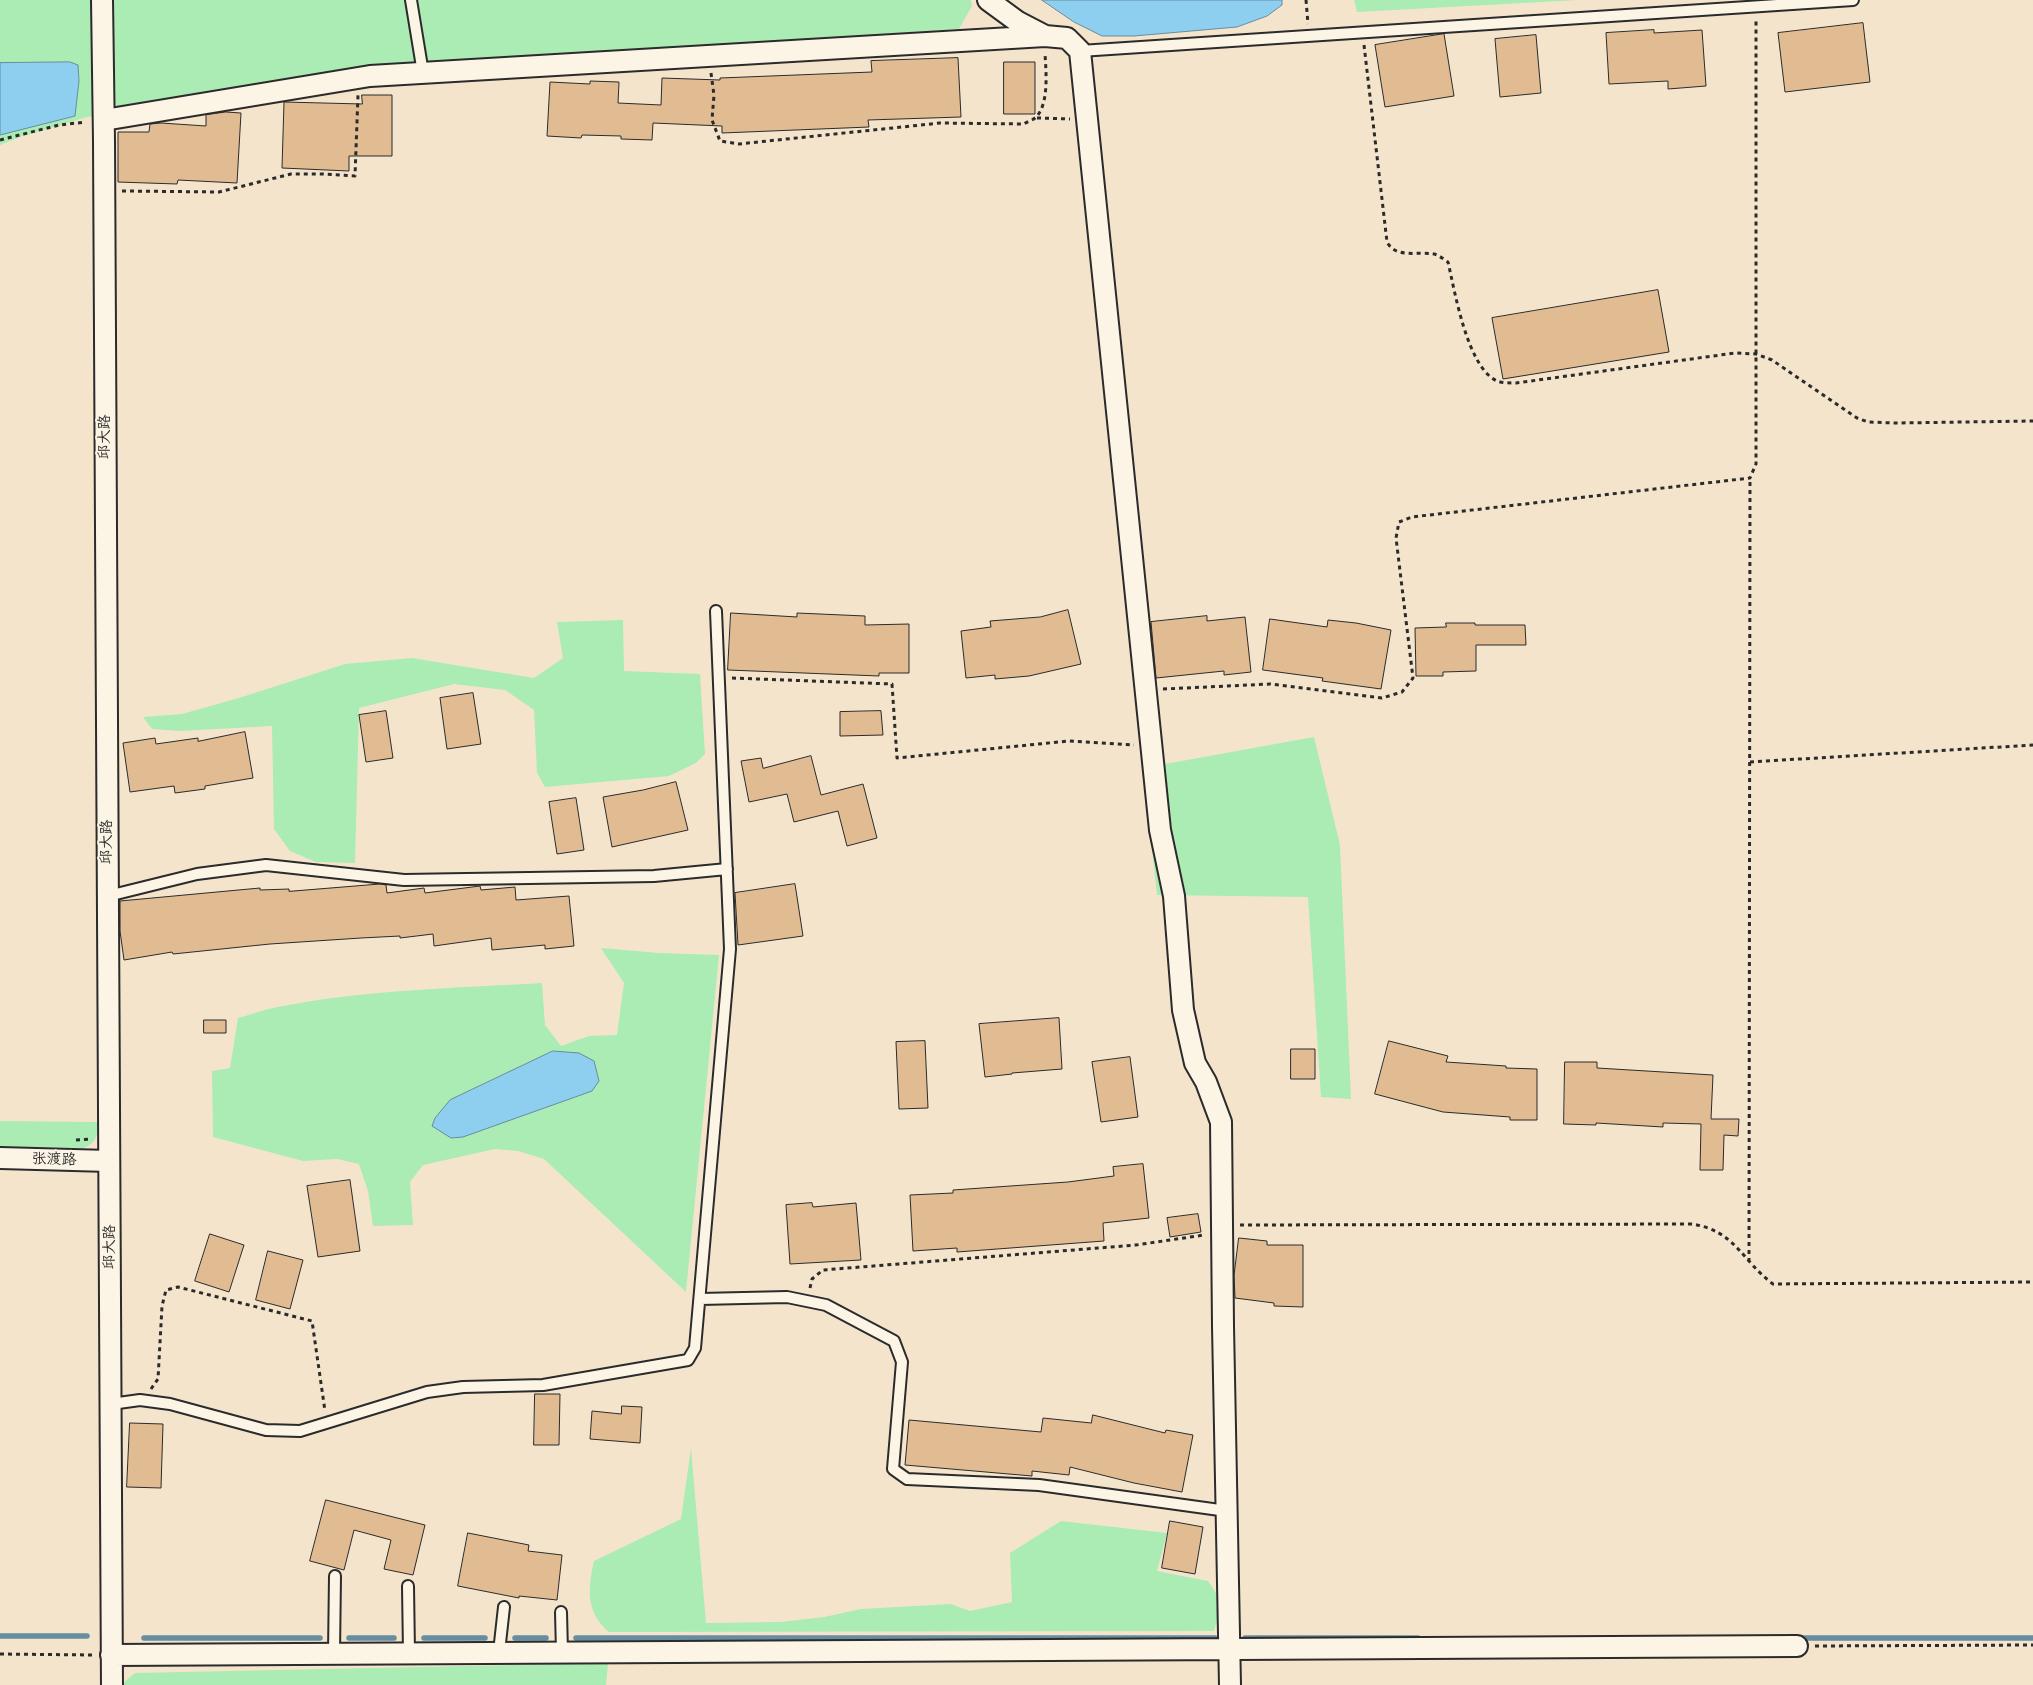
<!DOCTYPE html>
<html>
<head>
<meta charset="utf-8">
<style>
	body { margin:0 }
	canvas { display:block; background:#f4e4cc }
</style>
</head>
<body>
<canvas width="2033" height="1685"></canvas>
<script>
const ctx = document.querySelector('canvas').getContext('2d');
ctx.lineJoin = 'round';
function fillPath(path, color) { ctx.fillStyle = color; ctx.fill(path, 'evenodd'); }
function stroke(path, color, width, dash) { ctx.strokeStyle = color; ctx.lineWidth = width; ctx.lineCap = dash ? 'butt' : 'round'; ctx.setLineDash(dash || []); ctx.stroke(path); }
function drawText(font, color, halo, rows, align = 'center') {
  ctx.font = font + ' Sriracha,"LXGW WenKai TC",sans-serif'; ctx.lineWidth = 4; ctx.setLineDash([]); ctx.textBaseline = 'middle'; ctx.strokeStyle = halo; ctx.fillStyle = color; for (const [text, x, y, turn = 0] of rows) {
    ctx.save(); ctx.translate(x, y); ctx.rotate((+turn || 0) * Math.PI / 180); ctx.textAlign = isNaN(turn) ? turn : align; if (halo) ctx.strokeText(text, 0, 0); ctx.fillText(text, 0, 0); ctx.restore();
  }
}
fillPath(new Path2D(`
	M0,0H971L972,6L959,29L364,69L87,117L20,137L0,145Z
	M1354,0H1579L1357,12Z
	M623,620L624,671L700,674L705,754L696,763L669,776L545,787L537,773L534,710L505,690L454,684L359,708L355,863L316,862L290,851L274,829L272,726L180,731L152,729L143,717L182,714L239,698L345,664L412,658L534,678L563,658L557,622Z
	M1314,737L1340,845L1351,1099L1321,1097L1308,897L1157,895L1143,768Z
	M601,948L659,953L719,955L686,1292L544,1159L518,1151L495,1149L423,1165L410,1182L413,1225L373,1226L368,1191L359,1164L337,1159L303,1161L213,1137L212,1071L230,1068L238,1018C253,1014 268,1008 283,1006C368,990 455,988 542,983L545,1025L561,1046L589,1036L617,1035L624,983Z
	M0,1121L99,1122C97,1136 97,1142 84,1148L0,1147Z
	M691,1448L706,1623L781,1622L824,1617L861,1609L951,1604L970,1611L1012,1602L1010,1553L1061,1521L1167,1533L1157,1571L1208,1581C1222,1598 1221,1611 1214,1631L609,1632C585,1612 588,1588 594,1561L681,1519Z
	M608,1663L606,1685H124L123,1683L135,1673Z`), '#abecb5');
const water = new Path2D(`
	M1042,0H1282V5L1267,16L1237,27L1134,36H1102L1074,22Z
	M70,62L78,65L79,81L75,116L0,135V63Z
	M553,1051L579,1053L594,1061L599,1081L592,1091L463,1137L451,1138L432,1126L435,1118L450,1100Z`);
fillPath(water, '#8eceef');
stroke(water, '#668da1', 1);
stroke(new Path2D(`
	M0,1636H87
	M144,1638H320
	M349,1638H394
	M424,1638H485
	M515,1638H546
	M576,1638H1215
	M1245,1638H1418
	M1795,1638H2033`), '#668da1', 5.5);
const building = new Path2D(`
	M1863,23L1870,82L1785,92L1778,33Z
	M1654,30V33L1702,30L1706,86L1668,89V81L1609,84L1606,33Z
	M1444,34L1454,96L1385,107L1375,45Z
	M1536,35L1541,93L1500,97L1495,39Z
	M958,58L961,117L868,120L869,127L722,133V126L653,123L652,140L621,139V136L582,135L581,138L547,136L550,82L590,84V81L619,82L618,103L661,105L662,78L720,80V78L872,72L871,61Z
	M1004,62H1035V114H1004Z
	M362,95H392V156H349V171L282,168L284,102L362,104Z
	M226,112L241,113L237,183L178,180L177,184L118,182V132H149L150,124L161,123L206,126V115Z
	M1658,290L1669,352L1503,379L1492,318Z
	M1068,610L1081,664L1029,676L995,679V675L966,678L961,631L991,627L990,621L1040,617Z
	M731,613L797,617V613L865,616V625L909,624V673H879V676L728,670Z
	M1207,616V621L1245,617L1251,672L1224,675V671L1156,678L1151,622Z
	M1270,619L1327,627L1328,620L1356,623L1391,630L1381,689L1322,681L1323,678L1263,670Z
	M1446,623H1475V625H1525L1526,645H1476V671L1443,672V676H1416L1415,628L1446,627Z
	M473,693L481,744L447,749L440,698Z
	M386,711L393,758L366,762L359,715Z
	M881,711L883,735L840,736V712Z
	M245,732L253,778L205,786V789L175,793L174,786L130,792L123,743L155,738L156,744L198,738V741Z
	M811,756L821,795L863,784L877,838L847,846L838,811L794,822L787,794L749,802L741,761L761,758L763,768Z
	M676,782L688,830L612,847L603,797L643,790Z
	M576,798L584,850L557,854L549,802Z
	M381,884L386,885L387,893L424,888L425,893L480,886L481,890L515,887L516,900L569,896L574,946L545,949V945L492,950L491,938L434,946L433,934L400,938V936L361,938L270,944L173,954L172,952L124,960L120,931V901L260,888V890L289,889V891Z
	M795,884L803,936L738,945L735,893Z
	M1059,1018L1062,1069L1012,1073V1074L985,1077L979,1024Z
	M204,1020H226V1033H204Z
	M925,1041L928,1108L899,1109L896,1042Z
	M1389,1041L1448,1056L1446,1062L1506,1066V1068L1537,1069V1120H1510V1117L1443,1112L1375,1094Z
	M1291,1049H1315V1079H1291Z
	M1130,1057L1138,1117L1101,1122L1092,1062Z
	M1565,1062H1597V1068L1713,1075L1711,1119H1739L1738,1136L1724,1135L1723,1170H1700L1701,1124L1663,1123V1127L1596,1123V1125L1564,1124Z
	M1143,1164L1149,1218L1103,1223L1104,1241L957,1252V1248L913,1251L910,1195L953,1193V1190L1068,1182L1114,1176L1113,1167Z
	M350,1180L360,1251L318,1257L307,1186Z
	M812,1203L813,1207L856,1203L861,1260L790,1264L786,1205Z
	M1198,1214L1201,1232L1170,1237L1167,1218Z
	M210,1234L244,1245L229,1292L195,1281Z
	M1239,1238L1267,1241V1245H1303V1307L1274,1306V1303L1235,1298L1234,1276Z
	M268,1251L303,1260L290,1309L256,1300Z
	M535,1394H560L559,1445H534Z
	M622,1406L642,1407L640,1443L590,1439L592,1411L621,1414Z
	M1093,1415L1165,1433L1166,1430L1193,1435L1182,1492L1134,1483L1070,1467L1069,1475L1032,1471V1476L905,1465L909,1420L1041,1432L1043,1418L1091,1423Z
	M130,1423L163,1424L161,1488L127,1487Z
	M326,1500L425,1525L413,1575L384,1569L391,1540L354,1530L344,1570L310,1561Z
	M1170,1521L1203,1527L1195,1574L1162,1568Z
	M468,1533L529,1545L528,1551L562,1555L557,1600L519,1596V1598L458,1586Z`);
fillPath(building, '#e1bb92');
stroke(building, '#2b2b2b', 1);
const service = new Path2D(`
	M411,0L423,73
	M1080,51L1853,0
	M108,896L197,874L266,865L404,880L654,876L727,869
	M700,1299L787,1297L826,1305L894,1341L902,1362L893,1469L907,1479L1039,1485L1227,1511
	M111,1404L140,1400L170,1404L266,1430L300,1431L427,1392L463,1387L543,1385L688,1360L695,1348L730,949L716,611
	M408,1586L409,1653
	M561,1612L562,1652
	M499,1652L504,1607
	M334,1653L335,1576`);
const minor = new Path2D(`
	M102,0L104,141L112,1685
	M988,0L1018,22L1045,36
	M104,120L370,76L1045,36L1067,38L1080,51L1160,830L1174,896L1183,1010L1195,1063L1206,1082L1221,1122L1223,1326L1230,1685
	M0,1158L109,1161
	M111,1655L1797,1646`);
stroke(service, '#2b2b2b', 14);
stroke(minor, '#2b2b2b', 24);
stroke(new Path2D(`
	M1306,0L1308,24
	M1364,45L1387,242C1396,259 1418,251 1434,254C1439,255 1443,259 1448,262C1455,292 1467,367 1497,381C1502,383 1511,383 1516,383L1735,353L1756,354L1772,360L1857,418L1868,422L1896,423L2033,421
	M711,73L714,95L712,120L720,141L739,144L940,123L1024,124C1028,121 1034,120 1037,116C1049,102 1046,71 1045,54
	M1037,118L1070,119
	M0,140L59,125L86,122
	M122,191L219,192L291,174H323L355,176L358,95
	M732,678L892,684L897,758L1069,741L1134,745
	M1163,689L1270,684L1382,698L1402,692L1413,678L1396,538L1399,522L1412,517L1750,478L1756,464V19
	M1750,762L2033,745
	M76,1140L92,1139
	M1240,1225L1691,1224C1735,1230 1741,1260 1773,1284L2033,1282
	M1749,1262L1750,478
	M810,1288L812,1279L823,1270L1136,1245L1204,1235
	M151,1389L158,1379L162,1306L166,1290L178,1287L312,1321L325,1411
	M1815,1646L2033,1645
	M0,1654L94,1655`), '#2b2b2b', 3, [4, 4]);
stroke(service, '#fcf5e5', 10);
stroke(minor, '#fcf5e5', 20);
drawText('15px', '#2b2b2b', '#fcf5e5', [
	["邱大路",105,437,-90],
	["邱大路",107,842,-90],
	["张渡路",54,1160,1],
	["邱大路",110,1247,-90]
]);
</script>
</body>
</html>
